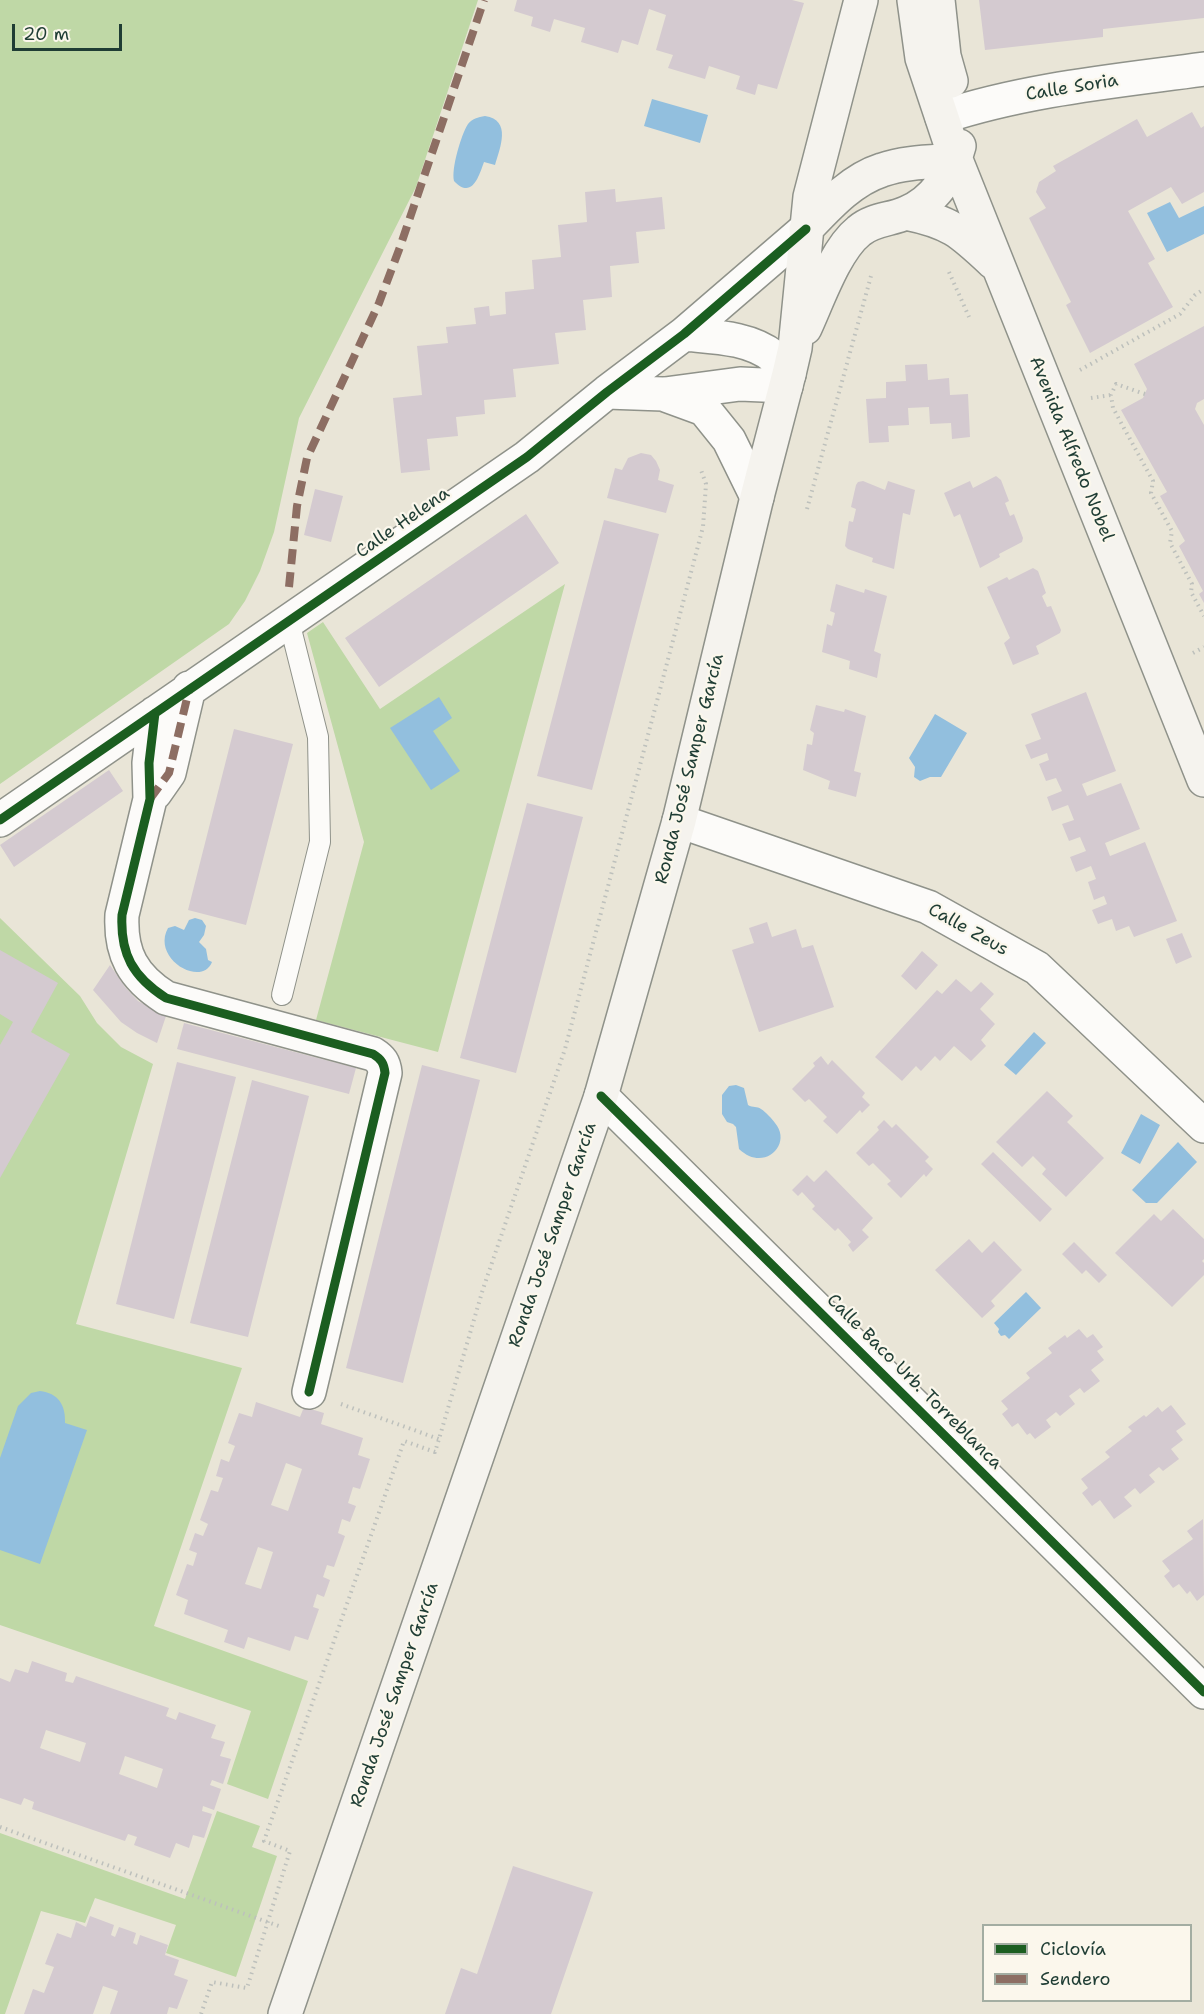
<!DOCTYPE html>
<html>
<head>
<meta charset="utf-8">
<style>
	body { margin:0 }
	#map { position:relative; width:1204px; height:2014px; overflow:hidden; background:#e9e5d7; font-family:"Shantell Sans",sans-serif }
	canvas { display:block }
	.legend { position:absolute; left:982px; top:1924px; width:210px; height:78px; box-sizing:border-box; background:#fbf7ec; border:2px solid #a3ada2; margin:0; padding:8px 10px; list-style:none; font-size:18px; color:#1f3d34 }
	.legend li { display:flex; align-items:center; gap:12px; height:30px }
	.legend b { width:30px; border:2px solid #a3ada2 }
	.scale { position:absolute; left:12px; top:24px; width:110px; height:27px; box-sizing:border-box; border:3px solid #1f3d34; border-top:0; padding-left:8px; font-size:18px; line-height:21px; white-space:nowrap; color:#1f3d34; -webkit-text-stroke:4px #fbf7ec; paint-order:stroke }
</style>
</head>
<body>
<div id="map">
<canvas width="1204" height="2014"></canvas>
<ul class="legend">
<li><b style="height:8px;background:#1b5e20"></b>Ciclovía</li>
<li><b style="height:8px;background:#8d6e63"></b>Sendero</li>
</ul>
<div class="scale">20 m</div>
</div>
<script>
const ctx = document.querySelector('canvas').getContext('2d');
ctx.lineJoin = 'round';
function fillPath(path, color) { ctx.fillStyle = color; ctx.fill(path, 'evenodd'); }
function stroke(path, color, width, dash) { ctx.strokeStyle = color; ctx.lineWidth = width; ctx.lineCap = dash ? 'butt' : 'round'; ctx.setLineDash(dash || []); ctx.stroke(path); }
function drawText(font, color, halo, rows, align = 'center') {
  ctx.font = font + ' "Shantell Sans",sans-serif'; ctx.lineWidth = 4.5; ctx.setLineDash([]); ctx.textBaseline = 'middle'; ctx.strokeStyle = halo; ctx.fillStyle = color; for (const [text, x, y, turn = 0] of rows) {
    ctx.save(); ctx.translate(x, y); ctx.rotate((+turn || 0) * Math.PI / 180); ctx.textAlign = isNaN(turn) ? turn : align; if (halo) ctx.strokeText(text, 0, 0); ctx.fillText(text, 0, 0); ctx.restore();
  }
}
fillPath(new Path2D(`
	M0,0H478L416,187L299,418L274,532L260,571L245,601L229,624L0,784Z
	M565,584L438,1052L316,1020L364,842L307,633L323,622L380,709Z
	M0,918L80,996L97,1023L121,1047L153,1064L76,1324L242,1368L154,1626L308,1681L268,1799L227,1784L251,1711L0,1625Z
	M217,1811L260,1826L252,1847L277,1856L236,1977L166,1953L176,1925L95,1898L85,1923L41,1911L5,2014H0V1833L185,1899Z`), '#bfd8a6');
fillPath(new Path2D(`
	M652,99L708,115L700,143L644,126Z
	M485,116C512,120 500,148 495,165L484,162C479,176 472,200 454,181C451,169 461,135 468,124C472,119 478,117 485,116Z
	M1170,202L1179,218L1204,206V234L1167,252L1147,213Z
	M439,697L452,718L433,731L460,771L431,790L390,728Z
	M935,714L967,733L941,777H930L920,781L914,777L915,767L909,758Z
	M195,918L202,920L206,926L204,935L199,942L206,949L208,960L212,962C202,988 151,959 168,928L175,926L184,930L189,920Z
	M1034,1032L1046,1043L1016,1075L1004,1065Z
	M736,1085L744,1088L748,1105C753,1108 757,1106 761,1109C766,1112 772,1119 775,1123C793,1144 764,1173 739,1149L736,1127L733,1124L727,1122L722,1114V1095L729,1086Z
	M1141,1114L1160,1125L1140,1164L1121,1153Z
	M1178,1142L1197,1162L1157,1203H1146L1132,1190Z
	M1026,1292L1041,1308L1009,1339L1005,1335L1001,1336L998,1332L999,1329L994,1323Z
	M40,1391C58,1393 66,1405 65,1423L87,1430L40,1564L0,1550V1458L18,1406L31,1393Z`), '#92bfde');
fillPath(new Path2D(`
	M517,0H792L804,3L777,89L758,84L755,95L736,89L740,76L709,66L705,79L668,68L673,55L656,50L666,15L649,9L638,45L622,40L618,53L581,42L585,28L554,19L550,32L531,26L533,17L514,11Z
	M979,0H1204V18L1103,29V37L985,50Z
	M1192,112L1201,128L1204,126V192L1182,204L1171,187L1128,211L1155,259L1148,263L1173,307L1090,353L1066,305L1071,302L1029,218L1046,208L1036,192L1039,182L1056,171L1053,166L1137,119L1147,137Z
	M615,189L616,202L662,197L665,229L636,232L639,263L610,266L612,297L583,300L586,330L555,333L559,364L513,369L516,397L484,400L485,414L456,417L458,436L427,439L430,470L401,473L393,398L422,395L417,346L448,343L446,327L476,324L474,308L489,306L490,316L506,314L505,292L534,289L532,260L561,257L558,225L587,222L585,192Z
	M1204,326V399L1197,403L1195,409L1204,425V603L1199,594L1203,591L1179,546L1185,541L1160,496L1167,492L1121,410L1143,398L1147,389L1134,364Z
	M927,364L928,380L949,378L950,395L968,394L970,437L952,439L951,423L930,424L929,407L908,408L909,425L888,426L889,442L869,443L866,399L886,398V382L906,381L905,365Z
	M641,453L651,455L656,461L660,470L658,480L674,485L666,513L607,498L615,468L622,470L628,458Z
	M996,476L1001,480L1009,501L1005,503L1010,516L1014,514L1023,538L1022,542L999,554L1000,557L980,568L960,514L954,517L944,493L970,481L973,488Z
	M863,481L885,490L888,481L915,490L910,515L903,513L894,569L872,562L873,558L848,549L845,546L849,521L853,522L856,509L851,507L856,485L858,482Z
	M315,489L343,496L331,542L304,535Z
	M526,514L559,563L379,687L345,638Z
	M604,520L659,534L592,790L537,776Z
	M1033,568L1038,571L1046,593L1042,596L1047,607L1051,606L1061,630L1060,633L1036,646L1039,654L1013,665L1004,643L1010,638L987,587L1007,577L1009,580Z
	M836,584L864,593L865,589L887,596L874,651L881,654L877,678L849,669L850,661L822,652L827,624L832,626L835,613L830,611Z
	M1086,692L1116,771L1082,784L1087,796L1121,783L1140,829L1105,843L1110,856L1145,842L1177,921L1134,937L1129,926L1116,931L1112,919L1098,924L1092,910L1107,904L1104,896L1094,900L1088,882L1096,879L1091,866L1076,872L1070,857L1086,851L1080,837L1069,841L1062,824L1074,820L1068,805L1052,811L1047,797L1062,791L1056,778L1046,781L1039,764L1049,760L1047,753L1031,759L1025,745L1041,739L1031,714Z
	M816,705L844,712L845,709L866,716L854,771L861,773L856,797L828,789L830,781L803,770L807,744L812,745L814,733L810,730Z
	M234,729L293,744L246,925L188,910Z
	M109,770L123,791L14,867L0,845Z
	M527,803L583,817L516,1073L460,1058Z
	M767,922L772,937L796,929L802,948L813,945L834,1007L759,1032L732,950L754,943L749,928Z
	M1182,933L1192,957L1176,964L1166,939Z
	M0,950L58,983L31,1032L70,1054L0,1178V1045L13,1022L0,1014Z
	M922,951L938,965L916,990L901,976Z
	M110,965L125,987L138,1001L166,1016L157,1043L137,1033L121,1022L93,990Z
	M956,979L971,992L981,982L994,994L980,1009L995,1024L981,1040L986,1046L971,1061L954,1046L940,1061L935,1056L921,1071L916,1066L902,1081L875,1057L937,990L942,994Z
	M184,1023L356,1068L349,1094L177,1049Z
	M821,1056L828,1065L832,1060L865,1093L862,1097L870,1105L862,1113L860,1110L837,1134L823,1121L827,1117L809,1099L805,1102L792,1089L815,1066L813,1063Z
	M177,1062L236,1077L174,1319L116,1304Z
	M422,1065L480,1080L403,1383L346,1368Z
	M252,1080L309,1096L248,1337L190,1323Z
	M1047,1091L1073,1116L1067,1122L1104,1158L1066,1197L1042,1174L1046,1169L1033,1156L1022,1167L996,1142Z
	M884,1120L892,1128L896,1124L929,1157L925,1161L933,1169L926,1177L924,1174L901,1198L887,1184L891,1181L873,1163L869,1166L856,1153L879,1130L877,1127Z
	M993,1152L1052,1209L1040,1222L981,1164Z
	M826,1170L873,1218L862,1230L869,1237L853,1252L848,1245L851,1242L838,1228L835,1231L812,1209L815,1206L802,1192L798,1196L792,1190L807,1175L814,1182Z
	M1173,1209L1204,1239V1259L1202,1261L1204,1263V1275L1172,1307L1115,1253L1154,1214L1161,1221Z
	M969,1239L982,1253L994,1241L1022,1270L991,1301L995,1306L982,1318L935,1270Z
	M1074,1242L1107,1275L1099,1283L1086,1270L1082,1274L1062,1254Z
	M1079,1329L1087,1338L1093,1334L1103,1347L1097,1351L1104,1360L1091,1370L1100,1381L1084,1393L1080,1388L1069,1396L1075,1404L1060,1416L1056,1412L1046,1420L1051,1427L1035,1439L1030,1433L1027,1435L1018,1423L1012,1427L1002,1414L1008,1409L1001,1401L1030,1378L1026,1373L1052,1353L1048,1348L1065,1335L1067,1338Z
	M256,1402L300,1417L304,1407L324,1413L321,1424L363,1438L358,1455L370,1459L360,1489L353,1487L348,1503L356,1506L350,1522L342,1519L338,1533L345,1536L334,1567L327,1565L323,1577L330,1580L324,1597L317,1594L313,1607L319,1609L308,1640L295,1636L290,1651L248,1637L244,1649L224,1642L228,1630L184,1614L188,1600L176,1595L187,1564L193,1566L197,1553L189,1550L195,1533L203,1536L208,1524L200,1520L211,1490L218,1492L223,1478L216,1476L221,1459L229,1462L235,1446L228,1443L239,1413L252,1417ZM286,1463L302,1469L288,1511L271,1505ZM258,1547L273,1552L261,1589L245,1584Z
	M1171,1405L1186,1424L1176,1431L1183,1440L1171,1449L1179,1459L1163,1471L1159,1467L1149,1475L1155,1482L1140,1494L1135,1488L1124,1497L1132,1506L1114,1519L1100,1500L1092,1506L1082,1493L1088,1488L1081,1479L1110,1457L1105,1452L1132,1431L1128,1427L1144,1415L1146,1417L1158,1407L1162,1412Z
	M1203,1519L1204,1595L1197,1601L1190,1591L1187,1594L1179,1584L1173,1588L1164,1576L1170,1571L1162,1561L1193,1539L1187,1531Z
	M32,1661L67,1673L65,1681L73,1683L76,1676L169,1708L166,1716L176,1720L179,1712L216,1725L211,1738L225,1742L220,1756L231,1759L223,1784L212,1780L210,1785L221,1789L214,1810L203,1806L202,1811L212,1814L204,1838L193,1835L189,1848L176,1843L170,1858L134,1845L137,1837L128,1834L125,1841L32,1809L34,1802L24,1798L21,1805L0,1798V1678L10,1682L15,1669L28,1673ZM46,1730L86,1743L80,1762L40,1748ZM125,1756L163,1769L157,1788L119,1774Z
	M513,1866L593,1892L551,2014H445L461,1968L477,1974Z
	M90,1916L114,1925L111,1935L115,1937L119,1927L136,1933L133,1943L137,1945L140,1935L168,1945L165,1955L179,1960L174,1975L188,1980L177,2009L169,2007L167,2014H110L118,1991L103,1986L93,2014H24L33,1989L44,1993L54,1967L45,1964L57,1933L71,1938L76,1922L86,1927Z`), '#d4cad0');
const lane = new Path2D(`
	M282,995L320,842L318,737L289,621`);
const street = new Path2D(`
	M942,117C1027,89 1116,81 1204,69
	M684,334C713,337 749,337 774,357C779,361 784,369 789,374
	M607,392L663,394L704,409L729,440L757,497
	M665,394L740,384L786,386
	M155,713L149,763L150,799L122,915C120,954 133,977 166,998L373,1054C381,1059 384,1063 385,1073L309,1392
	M155,793L169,773L189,688
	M0,820L527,457L607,392L684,334L806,229
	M679,821L928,907L1037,968L1204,1126
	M601,1096L1204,1692`);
const secondary = new Path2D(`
	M914,0L922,58L956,160L1204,780
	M938,0L944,56L951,81
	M906,213C951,222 961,232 994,263
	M806,229C828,206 851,180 882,170C905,162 931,162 956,160
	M805,328C818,300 835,250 859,231C873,219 890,220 906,213C934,202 952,174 959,146
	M285,2014L601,1096L679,821L757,497L789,374L795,348L810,197L861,0`);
stroke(lane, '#8f928a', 22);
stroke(street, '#8f928a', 36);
stroke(secondary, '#8f928a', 36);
stroke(new Path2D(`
	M949,272L969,317
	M1080,370L1180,314L1195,295L1204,289
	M1145,394L1116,384L1111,395L1113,408L1153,481L1151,493L1172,531L1170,543L1192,584L1191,592L1204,616
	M1091,398L1111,395
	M807,509L871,276
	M1193,653L1204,647
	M341,1404L439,1439
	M0,1827L279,1926
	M201,2014L212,1982L247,1988L290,1851L264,1841L404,1441L435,1452L439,1439L483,1289L565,1049L703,527L706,484L701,470`), '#bdc0bc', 4, [1.5, 4.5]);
stroke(lane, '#fcfbf9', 20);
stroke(street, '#fcfbf9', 33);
stroke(secondary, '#f5f3ee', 33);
stroke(new Path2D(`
	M289,587L297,506L307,458L379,303L400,247L484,0
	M150,799L169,773L189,690`), '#8d6e63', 8, [15, 8]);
stroke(new Path2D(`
	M155,713L149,763L150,799L122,915C120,954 133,977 166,998L373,1054C381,1059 384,1063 385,1073L309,1392
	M0,820L527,457L607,392L684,334L806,229
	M601,1096L1204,1692`), '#1b5e20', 9);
drawText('18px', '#1f3d34', '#fbf7ec', [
	["Calle Soria",1072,88,-9],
	["Avenida Alfredo Nobel",1071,449,68],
	["Calle Helena",403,523,-35],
	["Ronda José Samper García",690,769,-76],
	["Calle Zeus",968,930,29],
	["Ronda José Samper García",553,1235,-71],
	["Calle Baco Urb. Torreblanca",914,1382,45],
	["Ronda José Samper García",395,1695,-71]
]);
</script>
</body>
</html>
